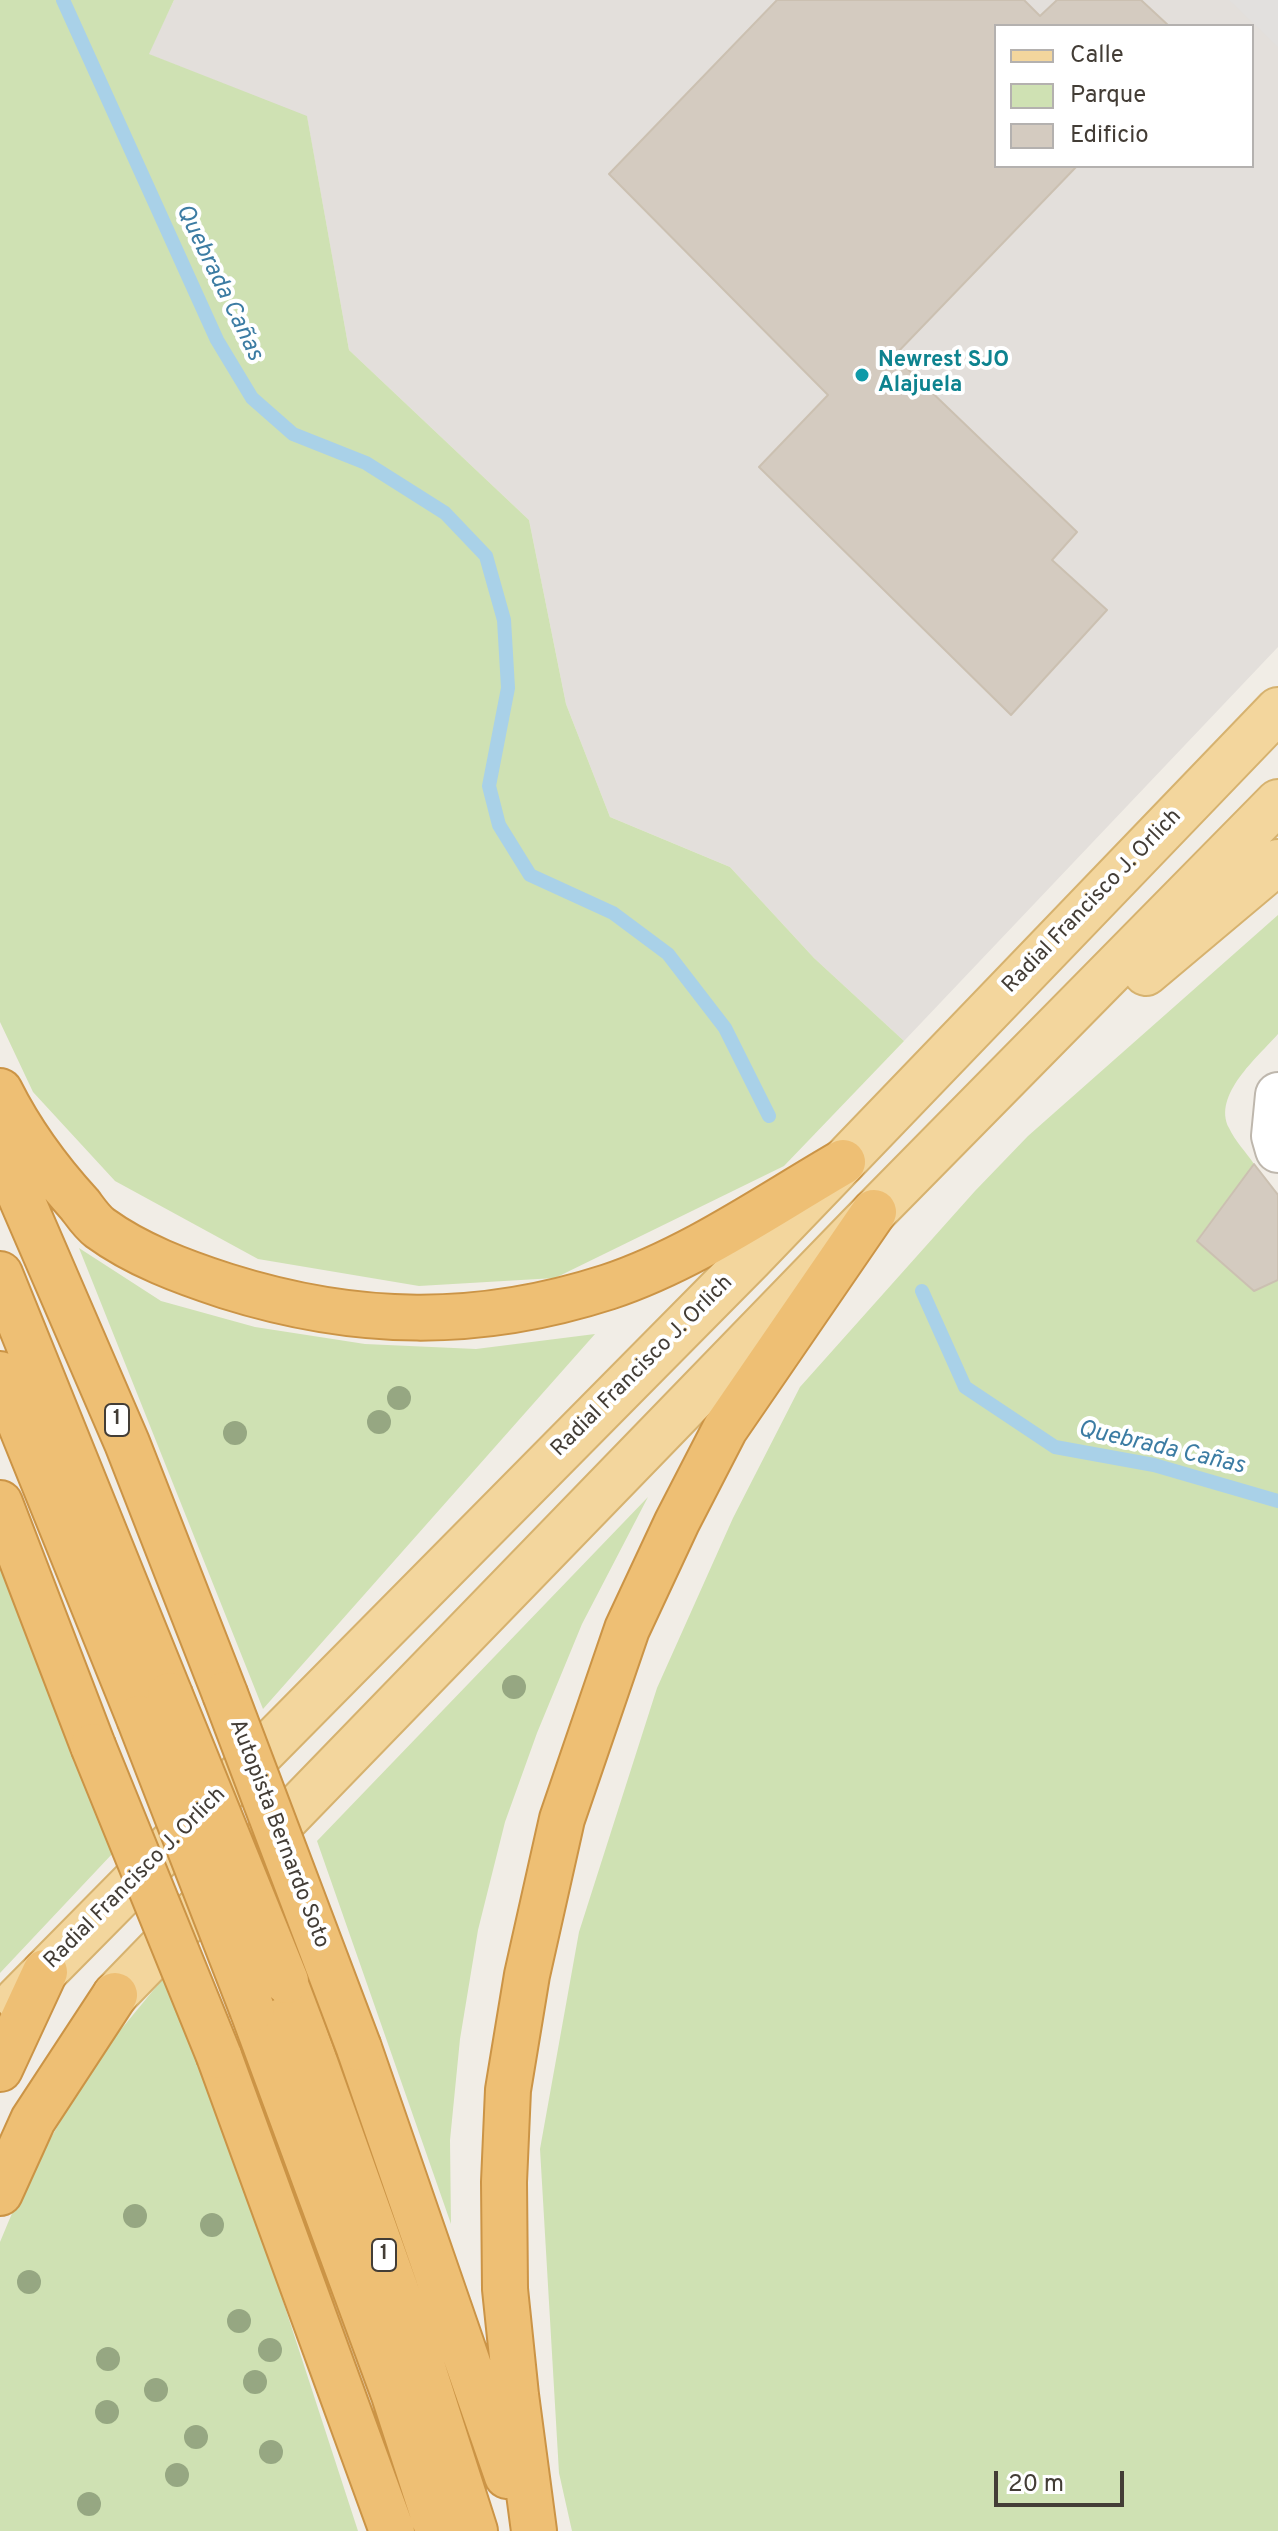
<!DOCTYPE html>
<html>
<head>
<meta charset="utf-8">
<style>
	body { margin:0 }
	#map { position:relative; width:1278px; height:2531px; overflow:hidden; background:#f1ede6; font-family:Overpass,sans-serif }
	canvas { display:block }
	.legend { position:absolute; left:994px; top:24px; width:260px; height:144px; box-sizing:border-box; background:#fff; border:2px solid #b4b1af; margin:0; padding:10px 14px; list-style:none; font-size:24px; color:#433d36 }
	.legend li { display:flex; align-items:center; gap:16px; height:40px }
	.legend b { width:40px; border:2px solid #b4b1af }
	.scale { position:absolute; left:994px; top:2471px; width:130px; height:36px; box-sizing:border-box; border:4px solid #433d36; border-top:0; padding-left:10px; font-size:24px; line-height:28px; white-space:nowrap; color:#433d36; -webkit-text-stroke:6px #fff; paint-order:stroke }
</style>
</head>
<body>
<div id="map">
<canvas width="1278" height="2531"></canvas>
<ul class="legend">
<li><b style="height:10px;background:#f3d69d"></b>Calle</li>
<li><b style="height:22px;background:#cfe1b3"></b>Parque</li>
<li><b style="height:22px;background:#d4cbc0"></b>Edificio</li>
</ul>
<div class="scale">20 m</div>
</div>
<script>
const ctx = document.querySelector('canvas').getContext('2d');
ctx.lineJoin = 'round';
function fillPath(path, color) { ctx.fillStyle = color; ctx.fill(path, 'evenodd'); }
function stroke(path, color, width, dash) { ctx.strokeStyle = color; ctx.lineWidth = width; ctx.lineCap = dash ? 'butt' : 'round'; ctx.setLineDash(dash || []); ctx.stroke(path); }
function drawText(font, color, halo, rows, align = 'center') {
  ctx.font = font + ' Overpass,sans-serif'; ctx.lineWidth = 8; ctx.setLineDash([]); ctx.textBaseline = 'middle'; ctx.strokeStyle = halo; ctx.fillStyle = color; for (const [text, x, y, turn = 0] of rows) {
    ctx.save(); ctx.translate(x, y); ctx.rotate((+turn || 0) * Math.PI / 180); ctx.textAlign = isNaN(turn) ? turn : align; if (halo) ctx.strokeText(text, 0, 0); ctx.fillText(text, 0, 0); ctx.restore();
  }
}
fillPath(new Path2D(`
	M174,0H1278V647L904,1041L814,958L730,867L610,817L566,704L529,520L349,350L307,117L148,54ZM996,26H1252V166H996Z`), '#e3dfdb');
fillPath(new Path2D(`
	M0,0H174L149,54L307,116L349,350L529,520L566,704L610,817L730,867L814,958L904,1041L784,1166L555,1278L419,1286L258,1259L115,1181L33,1092L0,1022Z
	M1278,915V1034C1258,1057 1212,1095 1229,1128C1235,1141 1246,1152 1254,1164L1197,1240L1254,1290L1278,1280V2531H572L559,2473L540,2149L579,1932L657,1688L733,1518L800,1387L975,1191L1028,1136Z
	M79,1248L161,1301L255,1327L365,1344L476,1349L595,1334L263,1709Z
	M648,1497L582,1624L537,1733L505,1822L478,1930L460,2039L450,2140L451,2224L317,1841Z
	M0,1556L113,1853L0,1973Z
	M165,1976L253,2209L358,2531H0V2242L23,2187L64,2115L109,2044Z`), '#cfe1b3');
fillPath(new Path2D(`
	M1229,0H1278V47Z`), '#e2e0de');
stroke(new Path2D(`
	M63,0L217,340L252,398L293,434L366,463L445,513L486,556L504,620L508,688L489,786L499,825L530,875L613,913L668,954L725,1028L769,1116
	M922,1291L965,1387L1055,1447L1154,1465L1278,1501`), '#a9d1e8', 14);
const building = new Path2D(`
	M777,0H1024L1040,16L1057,0H1141L1169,26H996V166H1077L894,356L1077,532L1052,560L1107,610L1011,715L759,467L828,395L609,174Z
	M1254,1164L1278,1195V1280L1254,1291L1197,1241Z`);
fillPath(building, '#d4cbc0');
stroke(building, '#cbc0b1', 2);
const minor = new Path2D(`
	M1278,1095L1274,1136L1278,1150`);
const major = new Path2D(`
	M1146,973L1278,862
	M115,1995L874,1212L1278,802
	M18,1999L750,1259L1278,710`);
const highway = new Path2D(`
	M0,1091C21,1133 49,1171 80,1205C86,1213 92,1222 100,1228C137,1255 183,1272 226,1286C356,1327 478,1329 608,1287C692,1259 767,1206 843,1162
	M0,1149L127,1443L225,1694
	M0,1274L170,1695
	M0,1374L139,1718
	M0,1503L93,1746
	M286,1981L417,2349L475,2531
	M252,2009L394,2395L438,2531
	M359,2048L507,2476
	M219,2056L392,2531
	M0,2069L45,1972
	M0,2193L33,2120L115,1995
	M534,2531L516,2395L505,2289L504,2182L508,2090L527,1975L562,1819L627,1629L677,1522L725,1429L874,1212`);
stroke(minor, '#beb7ad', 48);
stroke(major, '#d6b26f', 48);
stroke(highway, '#cb9446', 48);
stroke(minor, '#fff', 44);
stroke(major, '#f3d69d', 44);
stroke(highway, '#eebf74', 44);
const highwayBridge = new Path2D(`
	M225,1694L359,2048
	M170,1695L286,1981
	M139,1718L252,2009
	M93,1746L219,2056`);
stroke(highwayBridge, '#cb9446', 48, []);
stroke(highwayBridge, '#eebf74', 44);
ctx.fillStyle = '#96a782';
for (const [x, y] of [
	[399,1398],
	[379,1422],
	[235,1433],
	[514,1687],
	[135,2216],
	[212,2225],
	[29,2282],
	[239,2321],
	[270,2350],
	[108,2359],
	[255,2382],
	[156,2390],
	[107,2412],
	[196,2437],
	[271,2452],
	[177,2475],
	[89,2504]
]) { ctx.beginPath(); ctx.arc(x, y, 12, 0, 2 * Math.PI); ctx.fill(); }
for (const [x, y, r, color] of [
	[862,375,8,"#0f9aa8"]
]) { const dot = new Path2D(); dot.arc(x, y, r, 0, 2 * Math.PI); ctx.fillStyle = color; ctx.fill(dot); stroke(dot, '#fff', 3); }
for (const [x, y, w] of [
	[117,1420,24],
	[384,2255,24]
]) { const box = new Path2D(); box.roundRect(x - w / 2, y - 16, w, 32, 6); ctx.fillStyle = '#fff'; ctx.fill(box); stroke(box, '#433d36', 2); }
drawText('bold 20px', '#433d36', null, [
	["1",117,1420],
	["1",384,2255]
]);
drawText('bold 22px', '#0d838f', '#fff', [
	["Newrest SJO",878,362],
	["Alajuela",878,387]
], 'left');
drawText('22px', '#433d36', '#fff', [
	["Radial Francisco J. Orlich",1093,902,-46],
	["Radial Francisco J. Orlich",643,1367,-45],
	["Autopista Bernardo Soto",278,1834,69],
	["Radial Francisco J. Orlich",136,1879,-45]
]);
drawText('italic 24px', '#3c7ca3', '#fff', [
	["Quebrada Cañas",218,283,64],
	["Quebrada Cañas",1161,1449,13]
]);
</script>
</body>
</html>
